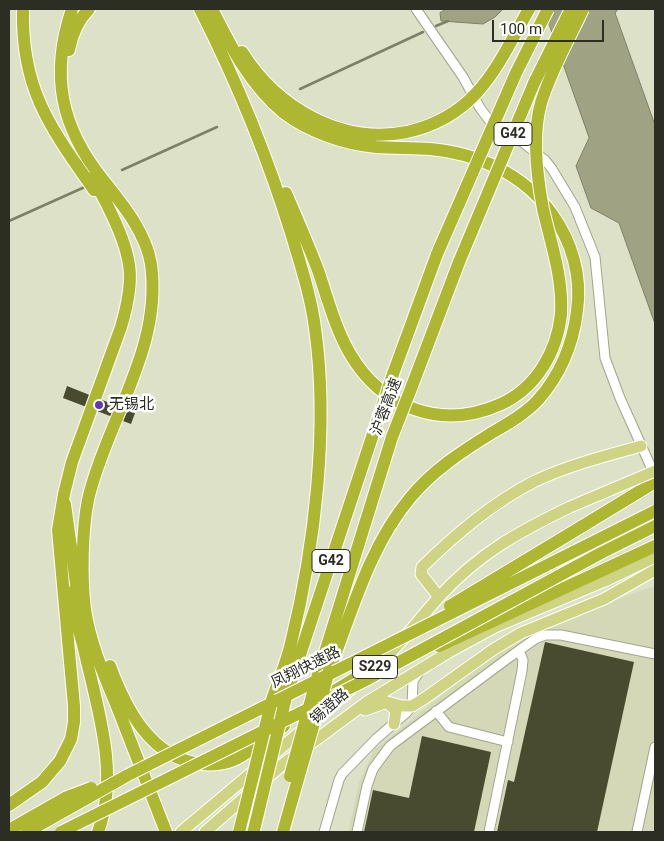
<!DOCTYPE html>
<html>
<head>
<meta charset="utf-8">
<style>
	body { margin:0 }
	#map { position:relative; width:664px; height:841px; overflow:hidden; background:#dde1c7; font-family:Roboto,sans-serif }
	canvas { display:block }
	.frame { position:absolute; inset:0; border:10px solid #2c2e24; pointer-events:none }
	.scale { position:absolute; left:492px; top:20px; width:112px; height:22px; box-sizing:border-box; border:2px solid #2c2e24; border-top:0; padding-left:6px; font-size:15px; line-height:18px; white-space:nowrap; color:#2c2e24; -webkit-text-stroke:4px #fff; paint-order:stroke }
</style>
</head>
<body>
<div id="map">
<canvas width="664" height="841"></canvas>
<div class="frame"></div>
<div class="scale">100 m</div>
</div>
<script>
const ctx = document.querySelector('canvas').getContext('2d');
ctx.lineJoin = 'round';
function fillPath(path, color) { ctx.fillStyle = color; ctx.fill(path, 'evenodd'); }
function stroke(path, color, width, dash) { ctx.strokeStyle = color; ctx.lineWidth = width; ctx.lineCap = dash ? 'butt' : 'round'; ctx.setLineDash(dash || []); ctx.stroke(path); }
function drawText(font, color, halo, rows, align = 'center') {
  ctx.font = font + ' Roboto,"Noto Sans SC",sans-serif'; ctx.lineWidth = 5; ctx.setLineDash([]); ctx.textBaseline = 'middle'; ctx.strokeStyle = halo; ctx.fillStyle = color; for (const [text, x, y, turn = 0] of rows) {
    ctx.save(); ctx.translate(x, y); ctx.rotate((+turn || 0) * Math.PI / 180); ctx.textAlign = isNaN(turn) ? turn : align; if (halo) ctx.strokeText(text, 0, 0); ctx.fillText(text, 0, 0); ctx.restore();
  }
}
fillPath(new Path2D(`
	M655,586V832H348L359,783L374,750L494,653L559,620Z`), '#d4d8b7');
const water = new Path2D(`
	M447,9H503L495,17L483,24L441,21L440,13Z
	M544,9H618L615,13L655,125V324L619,223L591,208L576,166L589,138Z`);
fillPath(water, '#9fa384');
stroke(water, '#7c8067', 1);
stroke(new Path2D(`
	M436,26L448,21
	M300,89L423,32
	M122,170L217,127
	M9,221L87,186`), '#7c8067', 2.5);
fillPath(new Path2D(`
	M67,386L135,413L131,424L63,398Z
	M545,642L634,662L597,832H497L508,780L514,782Z
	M422,736L491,752L474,832H364L373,790L409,798Z`), '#484b2f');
const minor = new Path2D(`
	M416,9L463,77L480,108L489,120L498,127L521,141L545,160L552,169L575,207L595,257L605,358L620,398L655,476
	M436,711L449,727L508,742
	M324,832L339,780L342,774L376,739L406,713L412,706L413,681L419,672
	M357,832L367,786L373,769L390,746L507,659L535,639L545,635H561L655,654
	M489,832L522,671L523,660L519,651
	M637,832L655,747`);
const major = new Path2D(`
	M439,597L421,574L422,567C456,534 492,503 535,481C569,465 605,456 641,446
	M375,668C399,647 417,621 439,597C478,554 518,532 570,507
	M387,702L402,706H412L425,698L494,649L521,633L604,599L655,570
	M365,710L387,702L396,711L394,724
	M264,781L282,765L367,702L449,652L495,627L607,580L655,557
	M181,832L350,690
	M205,832L252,791`);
const highway = new Path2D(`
	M23,9C21,89 50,127 94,190
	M72,9C50,74 60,127 104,181C123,205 146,233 151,264C160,329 129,386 106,445C99,463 92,481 88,500C82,530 81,578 85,609C90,644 105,677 118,709C134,750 150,791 166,832
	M200,9C237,82 268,158 292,236C301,266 311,297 315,328C329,427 315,546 291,643C287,662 278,681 272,700
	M212,9C231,47 250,85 284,113C309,132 345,144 376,147C394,148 412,148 430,149C477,153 524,174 552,214C572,242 582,276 577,311C573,344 561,374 538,400C525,414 507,424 490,434C461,452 432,471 410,498C369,547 352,612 329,671
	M69,50C72,34 77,21 89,9
	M242,52C277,108 341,145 407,132
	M286,193C297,219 308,244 318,270C327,297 335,327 349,352C381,408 441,431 501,404C536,388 557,352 561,314
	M393,374L437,254
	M412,386L459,262
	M65,504L78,598
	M581,527L655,482
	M75,589C75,597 74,605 75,612C77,625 81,637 84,649C97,707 120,774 98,832
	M439,646L655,546
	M110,666C126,709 151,759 202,764C213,765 226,764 236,759C253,750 268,737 284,726
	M317,678L392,437
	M331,693L380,663
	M286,697L376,425
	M9,805L42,782L60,761L71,739L74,722V706L58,530L64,494L72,462L121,327C135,280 133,259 112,215C106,202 100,190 92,178
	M283,832L292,800`);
stroke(minor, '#a1a58c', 11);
stroke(major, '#fff', 13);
stroke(highway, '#fff', 14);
stroke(minor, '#fff', 9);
stroke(major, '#ced483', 11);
stroke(highway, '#adb731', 12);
const majorBridge = new Path2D(`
	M570,507L655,471`);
const highwayBridge = new Path2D(`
	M407,132C478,116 497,66 529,9
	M437,254L516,73L548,9
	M459,262L534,83L571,9
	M561,314C563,277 551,244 543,209C537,177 532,134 541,103C551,70 569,39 583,9
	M376,425L393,374
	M392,437L412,386
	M450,606L581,527
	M290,776L317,678
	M292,800L329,671
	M9,830L67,797L91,788
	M254,830L286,697
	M27,832L128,775L655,511
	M61,832L364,681L601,553L655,526
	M239,832L272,700`);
stroke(majorBridge, '#fff', 13, []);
stroke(highwayBridge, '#fff', 14, []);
stroke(majorBridge, '#ced483', 11);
stroke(highwayBridge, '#adb731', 12);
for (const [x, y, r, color] of [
	[99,405,5,"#6138b0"]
]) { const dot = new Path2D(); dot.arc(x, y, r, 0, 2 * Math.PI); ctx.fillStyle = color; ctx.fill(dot); stroke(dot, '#fff', 2); }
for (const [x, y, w] of [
	[513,134,38],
	[331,561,38],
	[375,667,45]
]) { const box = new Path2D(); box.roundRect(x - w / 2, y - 11.5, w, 23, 4); ctx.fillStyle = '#fff'; ctx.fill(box); stroke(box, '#2c2e24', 1); }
drawText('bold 14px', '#2c2e24', null, [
	["G42",513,134],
	["G42",331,561],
	["S229",375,667]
]);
drawText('15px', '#2c2e24', '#fff', [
	["无锡北",109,405]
], 'left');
drawText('15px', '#2c2e24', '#fff', [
	["沪蓉高速",387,407,-69],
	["凤翔快速路",306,668,-26],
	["锡澄路",330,707,-41]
]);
</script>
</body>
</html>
